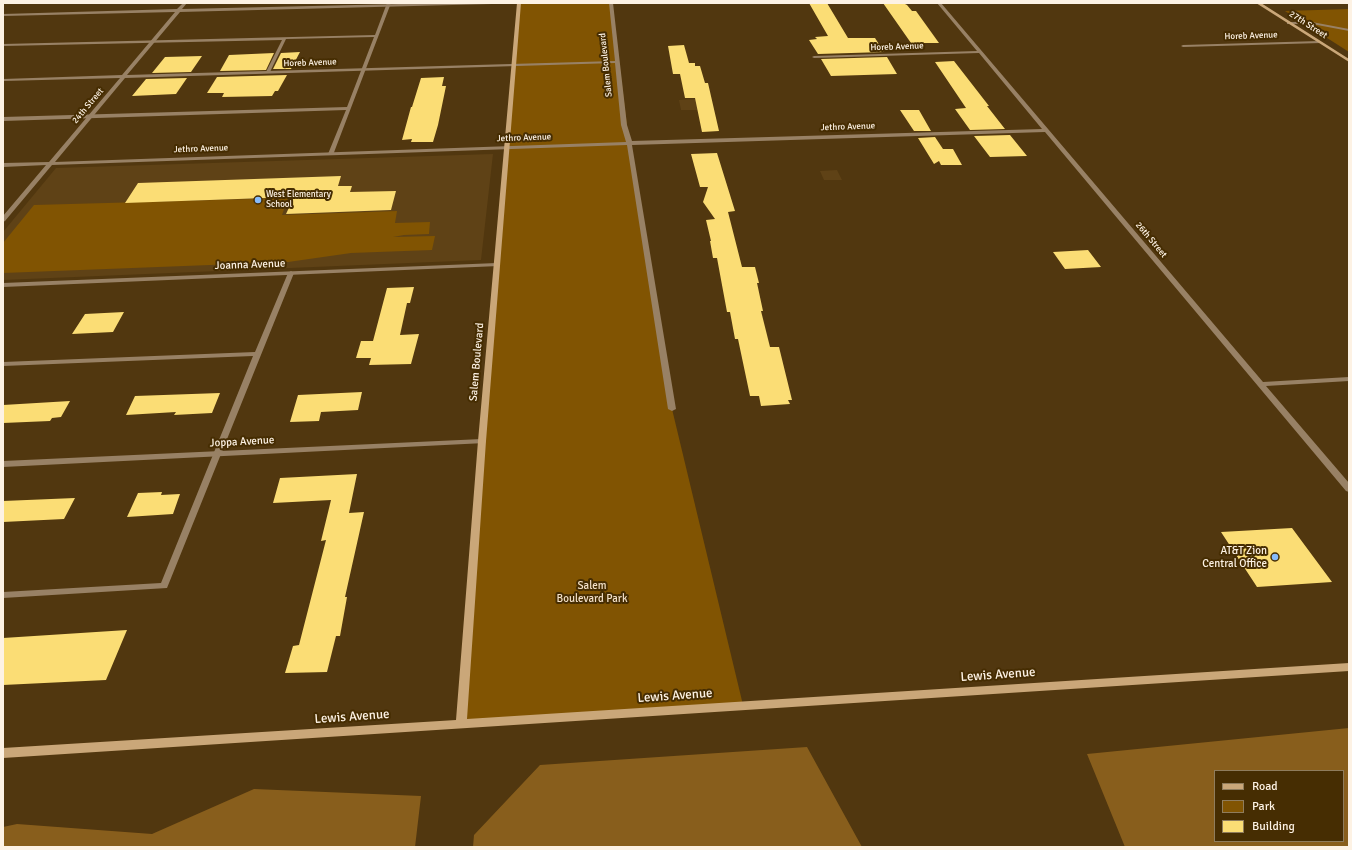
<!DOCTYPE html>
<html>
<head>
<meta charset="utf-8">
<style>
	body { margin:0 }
	#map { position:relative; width:1352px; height:850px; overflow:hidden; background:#51370f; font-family:Signika,sans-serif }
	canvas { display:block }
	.frame { position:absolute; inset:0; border:4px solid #fdf2e4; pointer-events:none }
	.legend { position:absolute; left:1214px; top:770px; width:130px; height:72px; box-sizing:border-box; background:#462d02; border:1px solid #8f7c5c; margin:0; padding:5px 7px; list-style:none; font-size:12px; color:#fdf2e4 }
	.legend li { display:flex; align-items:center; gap:8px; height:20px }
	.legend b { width:20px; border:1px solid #8f7c5c }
</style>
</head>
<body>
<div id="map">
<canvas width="1352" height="850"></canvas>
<div class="frame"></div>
<ul class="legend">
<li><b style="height:5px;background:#caa779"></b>Road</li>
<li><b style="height:11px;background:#815402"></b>Park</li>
<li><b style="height:11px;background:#fbdd75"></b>Building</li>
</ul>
</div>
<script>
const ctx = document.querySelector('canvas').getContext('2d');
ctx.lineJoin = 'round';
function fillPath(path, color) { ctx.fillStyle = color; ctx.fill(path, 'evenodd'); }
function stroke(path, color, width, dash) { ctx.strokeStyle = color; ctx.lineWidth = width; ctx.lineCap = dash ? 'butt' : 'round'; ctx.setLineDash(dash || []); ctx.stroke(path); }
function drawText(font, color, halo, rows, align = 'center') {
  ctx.font = font + ' Signika,sans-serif'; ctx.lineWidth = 4; ctx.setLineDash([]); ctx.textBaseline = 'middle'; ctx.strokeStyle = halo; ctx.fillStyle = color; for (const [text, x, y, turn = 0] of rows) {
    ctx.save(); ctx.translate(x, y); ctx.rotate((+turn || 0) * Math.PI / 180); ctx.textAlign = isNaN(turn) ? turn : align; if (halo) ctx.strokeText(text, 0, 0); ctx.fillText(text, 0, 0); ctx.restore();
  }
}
fillPath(new Path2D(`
	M697,99L699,110H681L679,100Z
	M493,154L481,260L3,280V232L56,168Z
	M837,170L842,180H824L820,171Z`), '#5f4216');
fillPath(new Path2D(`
	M519,3H612L629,142L672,409L743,705L461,724Z
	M1349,9V52L1285,11Z
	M288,198L282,215L397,211L395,223L430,222L429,234L404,235L393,237L435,236L432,250L351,253L288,262L3,273V243L34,205Z`), '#815402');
fillPath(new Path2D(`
	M1349,728V847H1125L1087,754ZM1215,771H1343V841H1215Z
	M807,747L862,847H473L474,835L540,765Z
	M254,789L421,796L415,847H3V827L17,824L152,834Z`), '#885e1c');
fillPath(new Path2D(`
	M809,3H827L848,38H875L884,52L818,54L809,40L817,39L815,37L828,36Z
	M883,3H903L907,5L912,11H916L939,43H911Z
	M684,45L689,63H695V66H700L705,83H708L719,131L702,132L695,98H685L680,74H673L668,46Z
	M300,52L291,69H273L281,53Z
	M274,53L266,70L220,71L229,55Z
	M202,56L191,72L152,73L165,57Z
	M887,57L897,74L831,76L821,59Z
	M954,61L989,106H987L1005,129L970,130L955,109L966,108L935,62Z
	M287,75L278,91H275L272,96L222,97L224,93H207L217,77Z
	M444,77L442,86H446L438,125L433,142H411L412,139L402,140L411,107H412L421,78Z
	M187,78L176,94L132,96L146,79Z
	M900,110H919L931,131H914Z
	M1010,135L1027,156L990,157L974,136Z
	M935,137L943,149H953L962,165H941L939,161L934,164L918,138Z
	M717,153L735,211L728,212L742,267H755L759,283H757L763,311H761L770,347H779L792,400H788L790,404L761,406L759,396H750L738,339H735L730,312H727L717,258H713L710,241H711L706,220L715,219L703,202L708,187H700L691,154Z
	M341,176L338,186H352L350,192L396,191L391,210L286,214L294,197L125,203L138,183Z
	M1088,250L1101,267L1065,269L1053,252Z
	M414,287L410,303H407L400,335L419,334L411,364L369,365L371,358H356L361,341H373L387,288Z
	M124,312L113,332L72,334L85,314Z
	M362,392L358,410L321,412L319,421L290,422L298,395Z
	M220,393L212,413L174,415L176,412L126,415L135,396Z
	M70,401L61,417L52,418L50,421L3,423V405Z
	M357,474L349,513L364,512L345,597H347L340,636H336L327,672L285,673L293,646L299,645L326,540L321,541L331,500L273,503L280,478Z
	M162,492L161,495L180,494L173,514L127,517L138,493Z
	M75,498L64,519L3,522V501Z
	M1292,528L1332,582L1257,587L1221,532Z
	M127,630L106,680L3,685V638Z`), '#fbdd75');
fillPath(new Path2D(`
	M387,3H391L333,155L328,154L346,110L3,121V117L347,107L374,37L286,39L270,72L268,73L266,72L282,40L3,46V44L375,35Z
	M1287,22H1312L1349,29V31L1312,24H1287Z
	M291,271L294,273L167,588L3,598V592L161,583L253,356L3,366V362L255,352L288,273Z`), '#988165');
fillPath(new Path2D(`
	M183,3H187L182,9L442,3H494L492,4L180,12L127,75L615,61L609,3H613L627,125L632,141L1042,129L979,53L814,58L812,57L814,56L977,51L937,3H941L1263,382L1349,377V381L1266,386L1349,483V492L1346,491L1045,132L632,145L676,409L672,411L668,409L627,145L52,165L5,221L3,222V216L46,165L3,167V163L49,162L120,78L3,81V79L122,75L175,12L3,16V14L177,9ZM615,63L621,125L626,142L55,162L125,78Z
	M1319,41L1321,42V43L1183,47L1181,46L1183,45Z
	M497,263L499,264V266L3,287V283Z
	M482,439H485L486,441L485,443L3,467V461Z`), '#988165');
fillPath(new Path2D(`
	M517,3H521L486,441L467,719L1349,663V671L3,758V748L456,720L478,441Z
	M1256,3H1261L1349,59V62Z`), '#caa779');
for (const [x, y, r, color] of [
	[258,200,4,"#86bbfb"],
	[1275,557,4,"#86bbfb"]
]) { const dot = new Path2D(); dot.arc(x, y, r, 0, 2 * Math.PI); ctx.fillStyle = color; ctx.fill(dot); stroke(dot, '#462d02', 1.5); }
drawText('9px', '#fdf2e4', '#462d02', [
	["27th Street",1308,25,33],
	["Horeb Avenue",1251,36,-2],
	["Horeb Avenue",897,47,-2],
	["Horeb Avenue",310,63,-2],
	["Salem Boulevard",606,65,-96],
	["24th Street",88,106,-50],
	["Jethro Avenue",848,127,-2],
	["Jethro Avenue",524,138,-2],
	["Jethro Avenue",201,149,-2],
	["26th Street",1151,240,50]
]);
drawText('9px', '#fdf2e4', '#462d02', [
	["West Elementary",266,195],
	["School",266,205]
], 'left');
drawText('11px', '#fdf2e4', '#462d02', [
	["Joanna Avenue",250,265,-2],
	["Salem Boulevard",477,362,-85],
	["Joppa Avenue",242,442,-3]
]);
drawText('11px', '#fdf2e4', '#462d02', [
	["AT&T Zion",1267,551],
	["Central Office",1267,564]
], 'right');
drawText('11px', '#f3e0c8', '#462d02', [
	["Salem",592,586],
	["Boulevard Park",592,599]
]);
drawText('13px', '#fdf2e4', '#462d02', [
	["Lewis Avenue",998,675,-4],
	["Lewis Avenue",675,696,-4],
	["Lewis Avenue",352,717,-4]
]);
</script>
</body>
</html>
